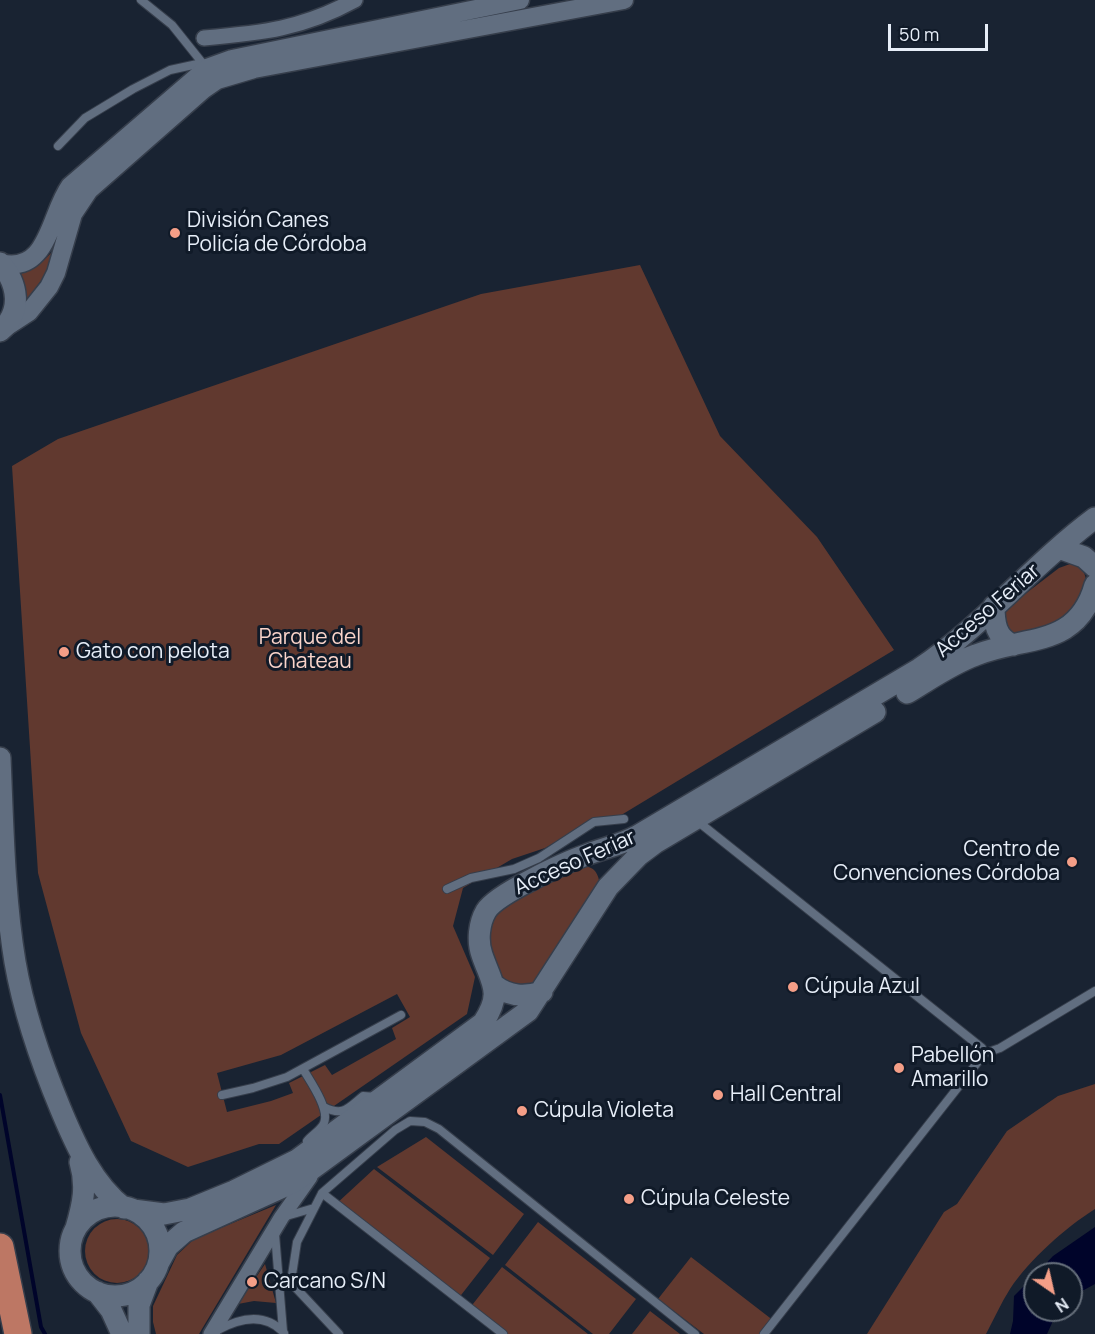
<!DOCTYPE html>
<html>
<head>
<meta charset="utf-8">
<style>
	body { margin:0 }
	#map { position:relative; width:1095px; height:1334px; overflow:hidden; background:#192332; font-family:Manrope,sans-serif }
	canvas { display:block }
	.north { position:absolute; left:1023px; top:1262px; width:60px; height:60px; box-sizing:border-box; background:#101a28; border:2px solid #666f7b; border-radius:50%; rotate:146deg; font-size:16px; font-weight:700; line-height:24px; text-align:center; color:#e7eef8 }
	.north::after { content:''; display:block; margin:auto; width:21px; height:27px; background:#f49e87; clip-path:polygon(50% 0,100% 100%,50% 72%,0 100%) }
	.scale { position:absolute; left:888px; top:24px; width:100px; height:27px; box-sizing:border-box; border:3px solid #e7eef8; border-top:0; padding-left:8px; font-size:18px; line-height:21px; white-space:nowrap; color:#e7eef8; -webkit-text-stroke:4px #101a28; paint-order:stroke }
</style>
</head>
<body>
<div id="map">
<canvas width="1095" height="1334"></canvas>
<div class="north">N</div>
<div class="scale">50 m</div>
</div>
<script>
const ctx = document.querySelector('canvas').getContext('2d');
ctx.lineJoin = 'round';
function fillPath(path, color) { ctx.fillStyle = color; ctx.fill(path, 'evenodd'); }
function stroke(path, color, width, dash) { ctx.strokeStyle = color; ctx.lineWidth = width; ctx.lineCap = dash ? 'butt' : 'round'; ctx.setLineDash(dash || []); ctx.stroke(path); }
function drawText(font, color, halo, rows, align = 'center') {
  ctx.font = font + ' Manrope,sans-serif'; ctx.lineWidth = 6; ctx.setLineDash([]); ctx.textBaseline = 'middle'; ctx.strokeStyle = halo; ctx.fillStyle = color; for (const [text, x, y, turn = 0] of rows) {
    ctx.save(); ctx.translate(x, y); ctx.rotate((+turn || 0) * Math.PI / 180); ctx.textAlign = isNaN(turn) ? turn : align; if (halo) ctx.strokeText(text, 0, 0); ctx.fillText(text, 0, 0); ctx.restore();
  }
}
fillPath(new Path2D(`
	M59,245L45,275L24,304V285L20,273L44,260Z
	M640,265L720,436L817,537L894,650L618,817L579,829L545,848L512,859L463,888L453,926L475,977L467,1014L279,1144H259L188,1167L131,1141L81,1033L38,873L12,466L58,439L481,294ZM397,994L410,1017L392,1028L396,1039L332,1075L325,1065L289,1083L293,1093L271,1101L227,1112L217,1073L281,1055Z
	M1070,564C1095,570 1085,591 1075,606C1072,611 1069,618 1064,621C1051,629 1033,632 1019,637L1005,629L1003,611L1059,568Z
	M573,866C591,865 598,868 600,886L537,983C519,990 508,982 493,970L487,920L494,911Z
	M1095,1084V1209C1065,1228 1030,1259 1010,1289C1001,1303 994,1319 986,1334H867L944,1212L957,1204L1007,1131L1058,1096Z
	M426,1137L524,1214L493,1255L377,1167Z
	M374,1169L490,1258L458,1299L335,1205Z
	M276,1205L199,1334H156L153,1322V1306L177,1255L194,1239Z
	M85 1251a32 32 0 1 1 64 0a32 32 0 1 1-64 0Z
	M538,1222L636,1299L609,1334H593L505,1265Z
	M691,1257L774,1321L764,1334H704L658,1299Z
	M265,1264L276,1303L254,1301L238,1304Z
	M502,1267L588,1334H501L469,1309Z
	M650,1311L680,1334H632Z`), '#61392f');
fillPath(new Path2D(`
	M1095,1227V1284L1071,1297V1274H1036L1053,1256Z
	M1035,1275V1310H1058L1047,1334H1010L1013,1321L1014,1296Z`), '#00042a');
stroke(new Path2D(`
	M0,1095L41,1327L45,1334`), '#00042a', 4);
const service = new Path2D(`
	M141,0L172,25L204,65
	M58,146L85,118L133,89L170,70L202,63
	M696,820L982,1048L981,1058L764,1334
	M447,889L471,878L514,869L539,858L594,822L624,819
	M983,1054L1000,1048L1095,991
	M303,1069C310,1081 330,1109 324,1123C321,1130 312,1135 307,1141
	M222,1095L253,1088L287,1077L401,1015
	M324,1107C343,1117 348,1108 363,1096L376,1097
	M322,1193L503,1334
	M283,1217L314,1208
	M275,1234L283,1331
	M216,1331C239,1318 265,1312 284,1333
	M339,1334L295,1287L292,1275L297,1242L322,1193L395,1130L410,1121L425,1122L439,1129L695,1334`);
const minor = new Path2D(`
	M204,38C262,33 302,29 355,0
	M211,1334L281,1218L310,1177`);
const tertiary = new Path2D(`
	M0,263C49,275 49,215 70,186L207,68L232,59L520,0
	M3,329L29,312L49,287L56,273L73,214L89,190L204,89L217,80L254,69L624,0`);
const secondary = new Path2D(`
	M0,263C18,283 23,312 0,331
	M1059,548L1084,557L1095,567
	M994,606C994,623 996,638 1013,645
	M907,693C929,680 951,664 976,655C1025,635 1077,649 1095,585
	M0,758C3,826 4,896 15,962C24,1014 41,1062 61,1110C76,1146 93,1184 124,1208
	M494,985C509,997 525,997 542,992
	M70 1251a45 45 0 1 1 90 0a45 45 0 1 1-90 0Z
	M133,1210L164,1214L190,1209L234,1191L297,1160L483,1023C503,993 492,984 482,955C477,941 479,923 486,911C496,894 566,862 586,855C603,848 621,845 637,836L919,669C983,626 1033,564 1095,518
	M76,1228C83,1204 87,1186 80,1162
	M158,1264L168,1246L184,1232L294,1182L528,1011L608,887L639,855L655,843L875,712
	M97,1292L111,1310L122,1334
	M139,1334V1305L148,1281`);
const motorway = new Path2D(`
	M0,1247L18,1334`);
stroke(service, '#363e4b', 10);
stroke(minor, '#363e4b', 18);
stroke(tertiary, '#363e4b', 21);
stroke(secondary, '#363e4b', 24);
stroke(motorway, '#363e4b', 30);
stroke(service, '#616e80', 8);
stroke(minor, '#616e80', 15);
stroke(tertiary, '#616e80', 18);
stroke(secondary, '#616e80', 21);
stroke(motorway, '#bd7764', 27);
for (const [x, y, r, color] of [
	[175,233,6,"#f49e87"],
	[64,652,6,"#f49e87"],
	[1072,862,6,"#f49e87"],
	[793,987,6,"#f49e87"],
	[899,1068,6,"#f49e87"],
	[718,1095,6,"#f49e87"],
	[522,1111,6,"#f49e87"],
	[629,1199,6,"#f49e87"],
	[252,1282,6,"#f49e87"]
]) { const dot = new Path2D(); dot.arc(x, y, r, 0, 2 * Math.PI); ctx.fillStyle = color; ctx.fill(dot); stroke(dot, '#101a28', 2); }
drawText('21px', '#e7eef8', '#101a28', [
	["División Canes",187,221],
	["Policía de Córdoba",187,245],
	["Gato con pelota",76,652],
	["Centro de",1060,850,"right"],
	["Convenciones Córdoba",1060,874,"right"],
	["Cúpula Azul",805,987],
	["Pabellón",911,1056],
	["Amarillo",911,1080],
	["Hall Central",730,1095],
	["Cúpula Violeta",534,1111],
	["Cúpula Celeste",641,1199],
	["Carcano S/N",264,1282]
], 'left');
drawText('21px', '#e7eef8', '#101a28', [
	["Acceso Feriar",988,611,-41],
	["Acceso Feriar",575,863,-24]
]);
drawText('21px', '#fad4ca', '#101a28', [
	["Parque del",310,638],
	["Chateau",310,662]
]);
</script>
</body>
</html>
